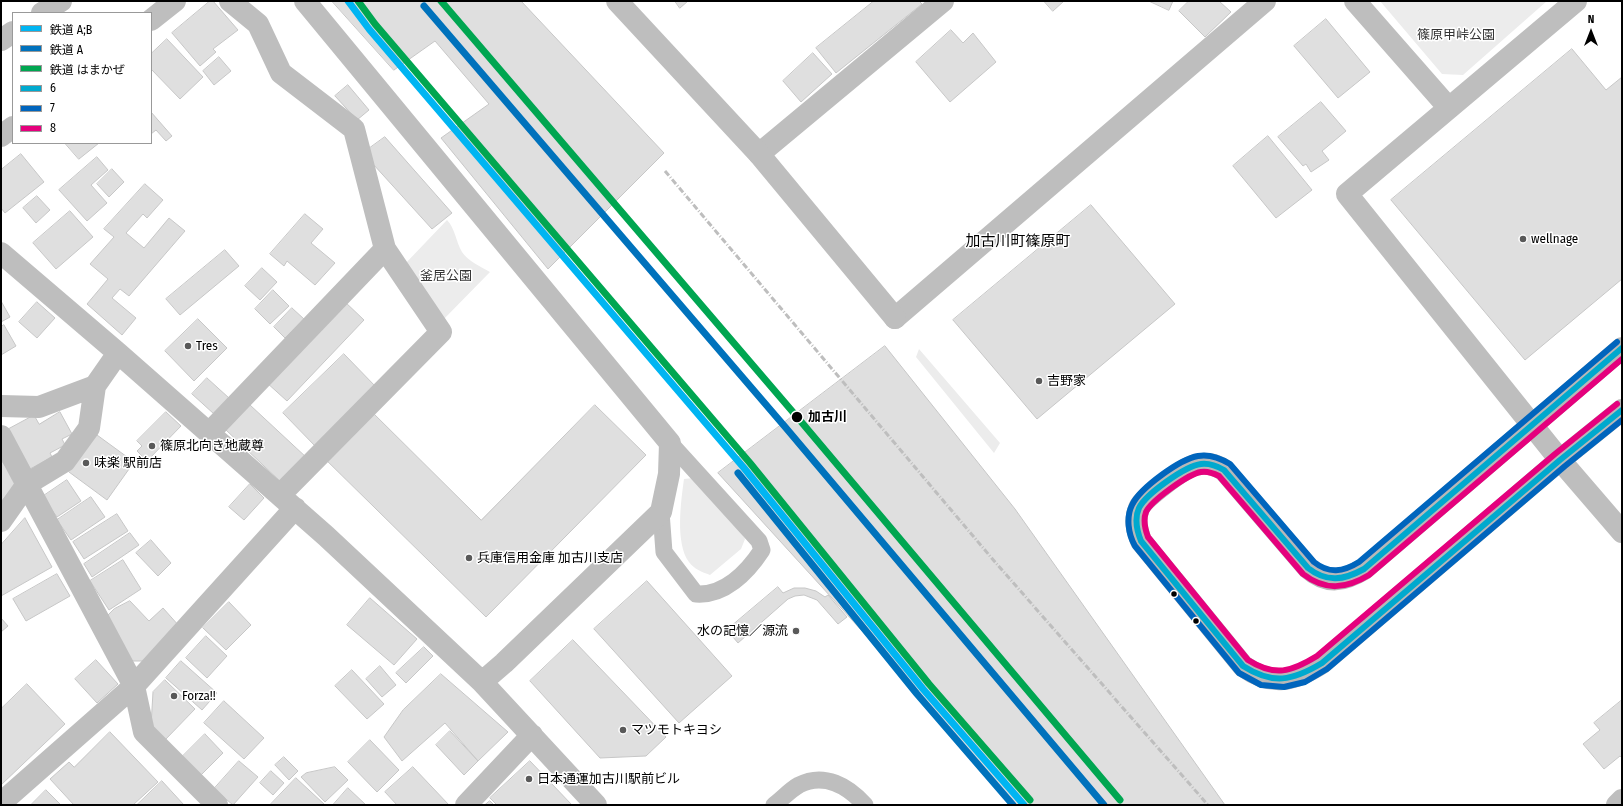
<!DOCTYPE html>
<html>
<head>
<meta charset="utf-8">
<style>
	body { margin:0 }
	#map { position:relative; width:1623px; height:806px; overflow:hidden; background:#fff; font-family:"Fira Sans Condensed","Noto Sans JP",sans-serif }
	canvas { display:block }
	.frame { position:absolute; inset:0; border:2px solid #000; pointer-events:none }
	.legend { position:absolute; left:12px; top:12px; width:140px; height:132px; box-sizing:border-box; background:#fff; border:1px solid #999; margin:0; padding:5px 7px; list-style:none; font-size:12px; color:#000 }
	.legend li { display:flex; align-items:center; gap:8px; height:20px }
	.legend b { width:20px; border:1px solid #999 }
	.north { position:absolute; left:1571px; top:12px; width:40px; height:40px; -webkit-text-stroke:3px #fff; paint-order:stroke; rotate:0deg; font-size:11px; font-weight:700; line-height:16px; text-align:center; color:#000 }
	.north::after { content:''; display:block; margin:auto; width:14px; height:18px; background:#000; clip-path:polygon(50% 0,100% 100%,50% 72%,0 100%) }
</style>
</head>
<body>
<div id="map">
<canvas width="1623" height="806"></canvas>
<div class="frame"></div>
<ul class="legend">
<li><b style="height:5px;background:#00b5f2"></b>鉄道 A;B</li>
<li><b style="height:5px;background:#0072bc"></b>鉄道 A</li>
<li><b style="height:5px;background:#00a651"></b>鉄道 はまかぜ</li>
<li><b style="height:5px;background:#00a9ce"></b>6</li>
<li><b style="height:5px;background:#0065bd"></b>7</li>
<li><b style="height:5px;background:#e5007d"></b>8</li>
</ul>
<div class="north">N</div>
</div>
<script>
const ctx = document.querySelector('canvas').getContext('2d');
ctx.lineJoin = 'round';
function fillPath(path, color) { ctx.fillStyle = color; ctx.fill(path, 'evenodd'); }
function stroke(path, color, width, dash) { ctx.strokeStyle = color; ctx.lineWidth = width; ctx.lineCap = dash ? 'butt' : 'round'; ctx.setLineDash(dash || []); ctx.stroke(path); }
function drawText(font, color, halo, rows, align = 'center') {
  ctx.font = font + ' "Fira Sans Condensed","Noto Sans JP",sans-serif'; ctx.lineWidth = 3; ctx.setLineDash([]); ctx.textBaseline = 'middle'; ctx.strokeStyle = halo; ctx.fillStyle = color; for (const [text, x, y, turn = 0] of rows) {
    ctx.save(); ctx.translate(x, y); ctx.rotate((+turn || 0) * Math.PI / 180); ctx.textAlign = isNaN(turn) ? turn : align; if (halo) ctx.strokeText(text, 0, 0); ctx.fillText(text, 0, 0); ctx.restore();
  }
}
fillPath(new Path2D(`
	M1380,1H1547L1463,75L1442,74Z
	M447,220C455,228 456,242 462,252C468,261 481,267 490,272L442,321L404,265Z
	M919,349L1000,443L994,453L916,357Z
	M694,478L740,531L745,539L741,549L710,575C702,572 694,569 689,562C675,543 681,501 684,479Z`), '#ececec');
const building = new Path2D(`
	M210,1H213L238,30L213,49L216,52L200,66L172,33Z
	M332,1H521L664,153L548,269L441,138L489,104L435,41L394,70Z
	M675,1H688L680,8Z
	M874,1H919L922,4L836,73L816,48Z
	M1044,1H1064L1053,11Z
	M1149,1H1173L1169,10Z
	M1189,1H1219L1231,12L1205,37L1179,11Z
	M1326,19L1370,72L1338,98L1294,46Z
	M951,30L963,43L973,33L996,62L950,102L916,62Z
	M167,39L203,77L180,99L151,69V54Z
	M1572,49L1606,90L1622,77V279L1525,360L1391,200Z
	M813,53L832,74L801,102L783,81Z
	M219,57L231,71L214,85L203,71Z
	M348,85L369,110L357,120L335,96Z
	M1321,102L1346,131L1322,151L1329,160L1311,172L1306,164L1303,166L1278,137Z
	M151,112L172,136L166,141L156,130L151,134Z
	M1268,136L1312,190L1276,218L1233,166Z
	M385,137L452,213L432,229L363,153Z
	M65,143H99L79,159Z
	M21,154L44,182L5,213L1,208V170Z
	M97,157L108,170L91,185L107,203L87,221L59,190Z
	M112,169L124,182L109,197L97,184Z
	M145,184L163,200L147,218L143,214L126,233L144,248L169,218L185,231L129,296L120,289L112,298L136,318L122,335L87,304L108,279L90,264L114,237L104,229Z
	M37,196L50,210L36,223L23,208Z
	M1091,205L1175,304L1037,419L953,320Z
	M70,211L93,237L56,269L33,243Z
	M305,214L323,229L311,243L335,263L315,285L287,261L284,266L270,254Z
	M225,250L239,266L180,315L166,299Z
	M262,268L277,282L260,300L245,286Z
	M273,290L289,306L270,324L255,309Z
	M343,300L364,320L287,401L266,382Z
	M1,301L10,317L1,322Z
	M37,302L55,318L37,338L19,322Z
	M292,308L304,319L285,338L274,327Z
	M198,319L227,348L194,381L165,351Z
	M4,325L16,346L1,355V327Z
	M885,346L1015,509L1225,805H1015L872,642L718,473Z
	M344,354L377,388L316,447L283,413Z
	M207,378L229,398L214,414L192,394Z
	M250,405L307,458L283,484L226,430Z
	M595,405L646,455L486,617L320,454L367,407L481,520Z
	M60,412L72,434L62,439L65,445L50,453L52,457L30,469L8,429L34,415L39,424Z
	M166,412L181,426L147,461L137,451L142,446L137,441Z
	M97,435L134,462L107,500L69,472Z
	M1,460L17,482L1,502Z
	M67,480L81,501L57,517L42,497Z
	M250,484L264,498L244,520L229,507Z
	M91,497L105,517L71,540L57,520Z
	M117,514L128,531L84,559L73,542Z
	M25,518L52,567L1,596V545Z
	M130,533L139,545L92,577L84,564Z
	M151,540L171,563L158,576L136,553Z
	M123,560L141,589L109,610L90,581Z
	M57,574L70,596L26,621L13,599Z
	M647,581L732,676L679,723L594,629Z
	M778,587L783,593L794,588H805L816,591L825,597L828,595L847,617L838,624L817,600L804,595L795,596L788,599L738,643L727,630Z
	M370,598L417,639L394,665L347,625Z
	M130,601L149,621L163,608L180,627L144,661H128L105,618L114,609Z
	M229,602L251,625L226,650L203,628Z
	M1,618L8,626L1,632Z
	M206,636L227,656L207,678L186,658Z
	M573,640L666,737L646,756L600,758L530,681Z
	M424,647L433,656L406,683L396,673Z
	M96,660L118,684L97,703L75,679Z
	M181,661L217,693L202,710L166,678Z
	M380,666L396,685L382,697L366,679Z
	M352,670L384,704L367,719L335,686Z
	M441,674L508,732L478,761L445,723L402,761L384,737L403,710Z
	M165,680L195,709L165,740L151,726L153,692Z
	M27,684L65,724L1,785V709Z
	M1622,700V758L1620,756L1604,769L1583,744L1600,730L1594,723Z
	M224,701L264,738L244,759L204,723Z
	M450,731L478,761L464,775L436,745Z
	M110,732L158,782L133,805H74L50,779L69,762L74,767Z
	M205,734L223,753L200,776L181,758Z
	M370,740L399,770L377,792L348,762Z
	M284,757L298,771L289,780L275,765Z
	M239,761L258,777L233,805L214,789Z
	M530,761L572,805H497L490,798Z
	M335,767L348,780L325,802L301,777L306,773Z
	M413,767L449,805H397L385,792Z
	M271,771L284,783L273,795L260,783Z
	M296,778L324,804L323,805H270Z
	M162,781L184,805H137Z
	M348,788L366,805H333Z
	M46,790L61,805H31Z
	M490,801L494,805H485Z`);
fillPath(building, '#dfdfdf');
stroke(building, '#c7c7c7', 1);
stroke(new Path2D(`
	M661,512L664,552L696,594C724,596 747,573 762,550L759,541L670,443
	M774,805C782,799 790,790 799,785C824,772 848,786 865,805`), '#bebebe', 17);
stroke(new Path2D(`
	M230,1L258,24L281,73L354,129L385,249L441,332L280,495
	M305,1L670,443L669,474L661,512L504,663L482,682
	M1355,1L1448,107
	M1576,1L1347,194L1560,460L1622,532
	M151,20L175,1
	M1,136L13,127
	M759,154L943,1
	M1,253L118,353L326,536L482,682L596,805
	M895,318L1265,1
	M1,406L39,407L95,386
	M209,433L385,249
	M1,436L134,686L144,732L217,805
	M1,521L27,484L65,461L89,428L95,386L118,353
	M1,803L134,686L295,508
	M466,805L532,735
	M1617,805L1622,800`), '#bebebe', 22);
stroke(new Path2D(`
	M617,1L759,154L895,318
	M42,13L61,1
	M1,40L13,32`), '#bebebe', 22);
stroke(new Path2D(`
	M1622,348L1364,569C1344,581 1327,585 1308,568L1224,470C1214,464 1206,462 1195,465C1184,468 1143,498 1139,508C1134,520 1137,530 1141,541L1243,666C1272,687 1294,681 1322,663L1560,460L1622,410`), '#b8b8b8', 22);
stroke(new Path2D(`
	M665,171L995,562L1208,805`), '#bebebe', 3, [6, 2, 1, 2]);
stroke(new Path2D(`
	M1622,348L1364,569C1344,580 1327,583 1308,568L1224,470C1217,466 1209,463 1201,464C1185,466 1146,494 1139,508C1134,519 1137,531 1141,541L1243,666C1273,685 1292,681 1322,663L1560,460L1622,410`), '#00a9ce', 6);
stroke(new Path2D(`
	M1617,342L1359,562C1343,572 1329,574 1314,562L1230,464C1220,458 1209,454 1198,456C1180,459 1140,488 1132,505C1126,517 1128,534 1135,546L1239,673L1261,685L1284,687L1305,682L1327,669L1565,466L1622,420`), '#0065bd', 6);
stroke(new Path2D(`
	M1617,404L1555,454L1317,656C1291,672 1275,677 1248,660L1148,537C1145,529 1143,520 1146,512C1151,501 1188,474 1201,472C1207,471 1213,473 1219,476L1303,574C1325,591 1346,589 1369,575L1622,359`), '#e5007d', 6);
stroke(new Path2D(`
	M348,1L369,29L744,468L923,689L1024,805`), '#00b5f2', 7);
stroke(new Path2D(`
	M424,6L786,428L1104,805
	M738,473L917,694L1013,805`), '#0072bc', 7);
stroke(new Path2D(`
	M358,1L375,24L750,463L929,684L1030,800
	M441,1L798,418L1120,800`), '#00a651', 7);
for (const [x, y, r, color] of [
	[1523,239,4,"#595959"],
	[188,346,4,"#595959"],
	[1039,381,4,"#595959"],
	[797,417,6,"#000"],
	[152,446,4,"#595959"],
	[86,463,4,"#595959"],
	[469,558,4,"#595959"],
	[1174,594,3.5,"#000"],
	[1196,621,3.5,"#000"],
	[796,631,4,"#595959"],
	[174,696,4,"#595959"],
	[623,730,4,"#595959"],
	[529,779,4,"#595959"]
]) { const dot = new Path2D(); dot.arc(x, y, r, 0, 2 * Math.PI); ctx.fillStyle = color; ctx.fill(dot); stroke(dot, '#fff', 1.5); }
drawText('13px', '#333', '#fff', [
	["篠原甲峠公園",1456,35],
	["釜居公園",446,276]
]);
drawText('13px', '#000', '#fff', [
	["wellnage",1531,239],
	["Tres",196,346],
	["吉野家",1047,381],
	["篠原北向き地蔵尊",160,446],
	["味楽 駅前店",94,463],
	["兵庫信用金庫 加古川支店",477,558],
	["水の記憶／源流",788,631,"right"],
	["Forza!!",182,696],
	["マツモトキヨシ",631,730],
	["日本通運加古川駅前ビル",537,779]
], 'left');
drawText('bold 13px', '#000', '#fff', [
	["加古川",808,417]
], 'left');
drawText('15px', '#000', '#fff', [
	["加古川町篠原町",1018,242]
]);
</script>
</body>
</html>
